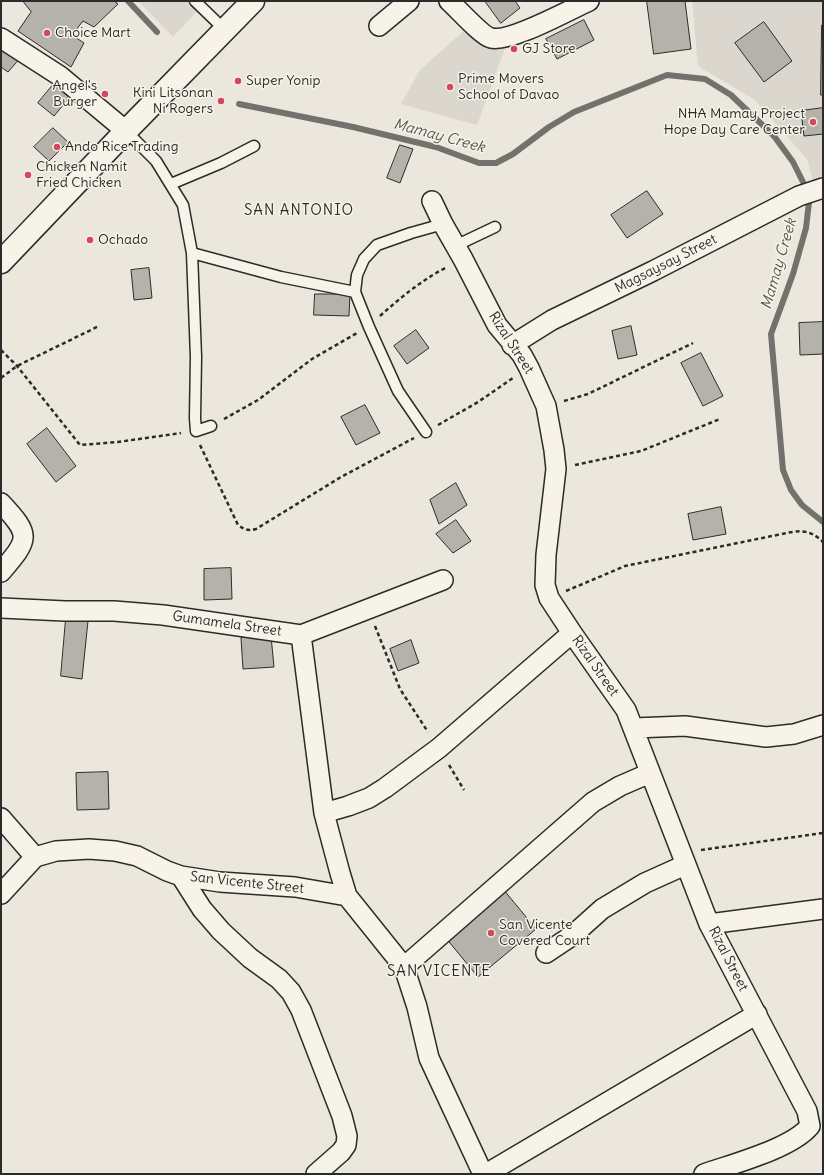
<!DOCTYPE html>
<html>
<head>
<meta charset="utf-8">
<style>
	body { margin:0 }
	#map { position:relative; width:824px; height:1175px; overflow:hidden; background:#ebe7dd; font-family:Delius,sans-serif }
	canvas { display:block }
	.frame { position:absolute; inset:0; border:2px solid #2b2b2b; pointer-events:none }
</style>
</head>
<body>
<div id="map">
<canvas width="824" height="1175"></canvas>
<div class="frame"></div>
</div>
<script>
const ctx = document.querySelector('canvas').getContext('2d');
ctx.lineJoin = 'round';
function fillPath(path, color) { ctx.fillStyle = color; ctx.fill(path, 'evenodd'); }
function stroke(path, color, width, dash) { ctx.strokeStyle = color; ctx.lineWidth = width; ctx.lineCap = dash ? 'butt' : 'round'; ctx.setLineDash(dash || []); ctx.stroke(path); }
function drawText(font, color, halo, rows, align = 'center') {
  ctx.font = font + ' Delius,sans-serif'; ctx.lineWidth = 3; ctx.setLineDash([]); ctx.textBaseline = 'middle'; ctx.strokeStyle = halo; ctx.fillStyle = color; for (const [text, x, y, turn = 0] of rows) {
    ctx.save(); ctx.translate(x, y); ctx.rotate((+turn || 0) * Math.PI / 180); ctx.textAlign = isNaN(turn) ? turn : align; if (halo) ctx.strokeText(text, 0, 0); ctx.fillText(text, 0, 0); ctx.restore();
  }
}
fillPath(new Path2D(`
	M138,1H207L173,37Z
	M692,1H823V182H813L807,159L755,100L698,66Z
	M468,27L490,47L505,48L477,125L401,104L420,70Z`), '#dbd7ce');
stroke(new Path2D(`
	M128,1L157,32
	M239,104L353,127L436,147L479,163H496L513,154L549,127L574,112L667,75L705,79L731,95L774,136L793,162L804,184L809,202L806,228L793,274L771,334L783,470L791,490L802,505L823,522`), '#72716c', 6);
const building = new Path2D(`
	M23,1H114L118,4L94,27L83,21L72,35L84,43L71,67L18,31L31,12Z
	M485,1H515L520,8L501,23Z
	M647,1H685L691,49L654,54Z
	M584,20L594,40L557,59L546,39Z
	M764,22L792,61L764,82L735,43Z
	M822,25H823V95H821Z
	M1,46L22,56L8,72L1,67Z
	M58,79L74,92L54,116L38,103Z
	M823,108V134L804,136L801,111Z
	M53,128L68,142L49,161L34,147Z
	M400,145L413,149L400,183L387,178Z
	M647,191L663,214L627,238L611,215Z
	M149,268L152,298L134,300L131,270Z
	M315,294H350L349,316L314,315Z
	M823,322V354L800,355L799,323Z
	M631,326L637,355L618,359L612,331Z
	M416,330L429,348L407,364L394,346Z
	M701,353L723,396L703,406L681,363Z
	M365,405L380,433L356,445L341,417Z
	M47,428L76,466L56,482L27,444Z
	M456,483L467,505L439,524L430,500Z
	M721,507L726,534L693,540L688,514Z
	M456,520L471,541L453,553L436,534Z
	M231,568L232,599L204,600V569Z
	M66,619L88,621L82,679L61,676Z
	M271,636L274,667L243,669L241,638Z
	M411,640L419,663L398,671L390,649Z
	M108,772L109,809L77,810L76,773Z
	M503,889L536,929L478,977L445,937Z`);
fillPath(building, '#b5b2ab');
stroke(building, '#2b2b2b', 1);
const lane = new Path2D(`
	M195,1L225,30
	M126,131L156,161L183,205L192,253L196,357L195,418L196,431L211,426
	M171,184L221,163L254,146
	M455,246L495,227
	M192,253L281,277L355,292
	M426,432L398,391L369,327L355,292L357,275L364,259L377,245L411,233L443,224`);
const street = new Path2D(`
	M449,1C458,9 482,36 491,38C510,43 569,10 589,1
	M379,26L409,1
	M1,38L60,76L126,131
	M432,201L443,224L463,259L497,325L522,355L529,368L546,406L554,450L556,469L546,555L545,585L549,598L572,633L626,710L709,924L807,1111L810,1126C791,1149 732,1164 704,1174
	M512,345L552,320L653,271L799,196L823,188
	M1,503C32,536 29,539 1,572
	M1,608L65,611H114L163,615L301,635L443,580
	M301,635L324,813L340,873L347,896L404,967L417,1007L429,1058L483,1174
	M634,728L685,726L766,737L794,734L823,725
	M324,813L348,806L369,798L385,788L439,748L572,633
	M1,818L35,857
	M35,857L56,851L89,849L115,851L137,856L167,871L181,876L220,882L295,887L347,896
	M181,876L202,909L221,931L250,958L279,979L291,992L301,1010L342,1116L347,1136L346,1145L341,1152L316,1174
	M1,894L35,857
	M709,924L823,909
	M546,953L573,935L602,909L645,883L685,865
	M404,967L593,802L620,786L650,773
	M486,1174L757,1014`);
const highway = new Path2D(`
	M1,262L126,131L253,1`);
stroke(lane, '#2b2b2b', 13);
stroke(street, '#2b2b2b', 22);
stroke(highway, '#2b2b2b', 25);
stroke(new Path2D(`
	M380,316C401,297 422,280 447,267
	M1,350L17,366L80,445L118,442L181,433
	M1,378L17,366L99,326
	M564,401L588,394L693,343
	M224,419L258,400L312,359L357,333
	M438,425L478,402L513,378
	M200,445L238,525C245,530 248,531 256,529L341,477L414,438
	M575,465L641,451L720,419
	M566,591L625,566L777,535C796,531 808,527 823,542
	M375,626L400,689L428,732
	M449,765L464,790
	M701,850L823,833`), '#2b2b2b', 2.5, [4, 3]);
stroke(lane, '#f7f3e8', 10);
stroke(street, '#f7f3e8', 19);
stroke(highway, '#f7f3e8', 22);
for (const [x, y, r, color] of [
	[47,33,4,"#d1495b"],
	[514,49,4,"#d1495b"],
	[238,81,4,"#d1495b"],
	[450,87,4,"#d1495b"],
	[105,94,4,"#d1495b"],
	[221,101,4,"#d1495b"],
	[813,122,4,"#d1495b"],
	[57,147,4,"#d1495b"],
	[28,175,4,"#d1495b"],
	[90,240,4,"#d1495b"],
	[491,933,4,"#d1495b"]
]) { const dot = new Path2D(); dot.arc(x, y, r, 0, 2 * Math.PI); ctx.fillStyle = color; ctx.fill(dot); stroke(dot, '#f7f3e8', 1.5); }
drawText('14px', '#2b2b2b', '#f7f3e8', [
	["Choice Mart",55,33],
	["GJ Store",522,49],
	["Prime Movers",458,79],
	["School of Davao",458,95],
	["Super Yonip",246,81],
	["Angel's",97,86,"right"],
	["Burger",97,102,"right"],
	["Kini Litsonan",213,93,"right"],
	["Ni Rogers",213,109,"right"],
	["NHA Mamay Project",805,114,"right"],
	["Hope Day Care Center",805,130,"right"],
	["Ando Rice Trading",65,147],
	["Chicken Namit",36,167],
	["Fried Chicken",36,183],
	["Ochado",98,240],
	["San Vicente",499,925],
	["Covered Court",499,941]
], 'left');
drawText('14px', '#2b2b2b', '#f7f3e8', [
	["Magsaysay Street",666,264,-27],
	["Rizal Street",511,343,57],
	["Gumamela Street",227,624,8],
	["Rizal Street",595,666,55],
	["San Vicente Street",247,883,6],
	["Rizal Street",728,959,63]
]);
drawText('italic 15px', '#555451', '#f7f3e8', [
	["Mamay Creek",439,136,15],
	["Mamay Creek",779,264,-74]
]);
ctx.letterSpacing = '1px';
drawText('15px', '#2b2b2b', '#f7f3e8', [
	["SAN ANTONIO",299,211],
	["SAN VICENTE",439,972]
]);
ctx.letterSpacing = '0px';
</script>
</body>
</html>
